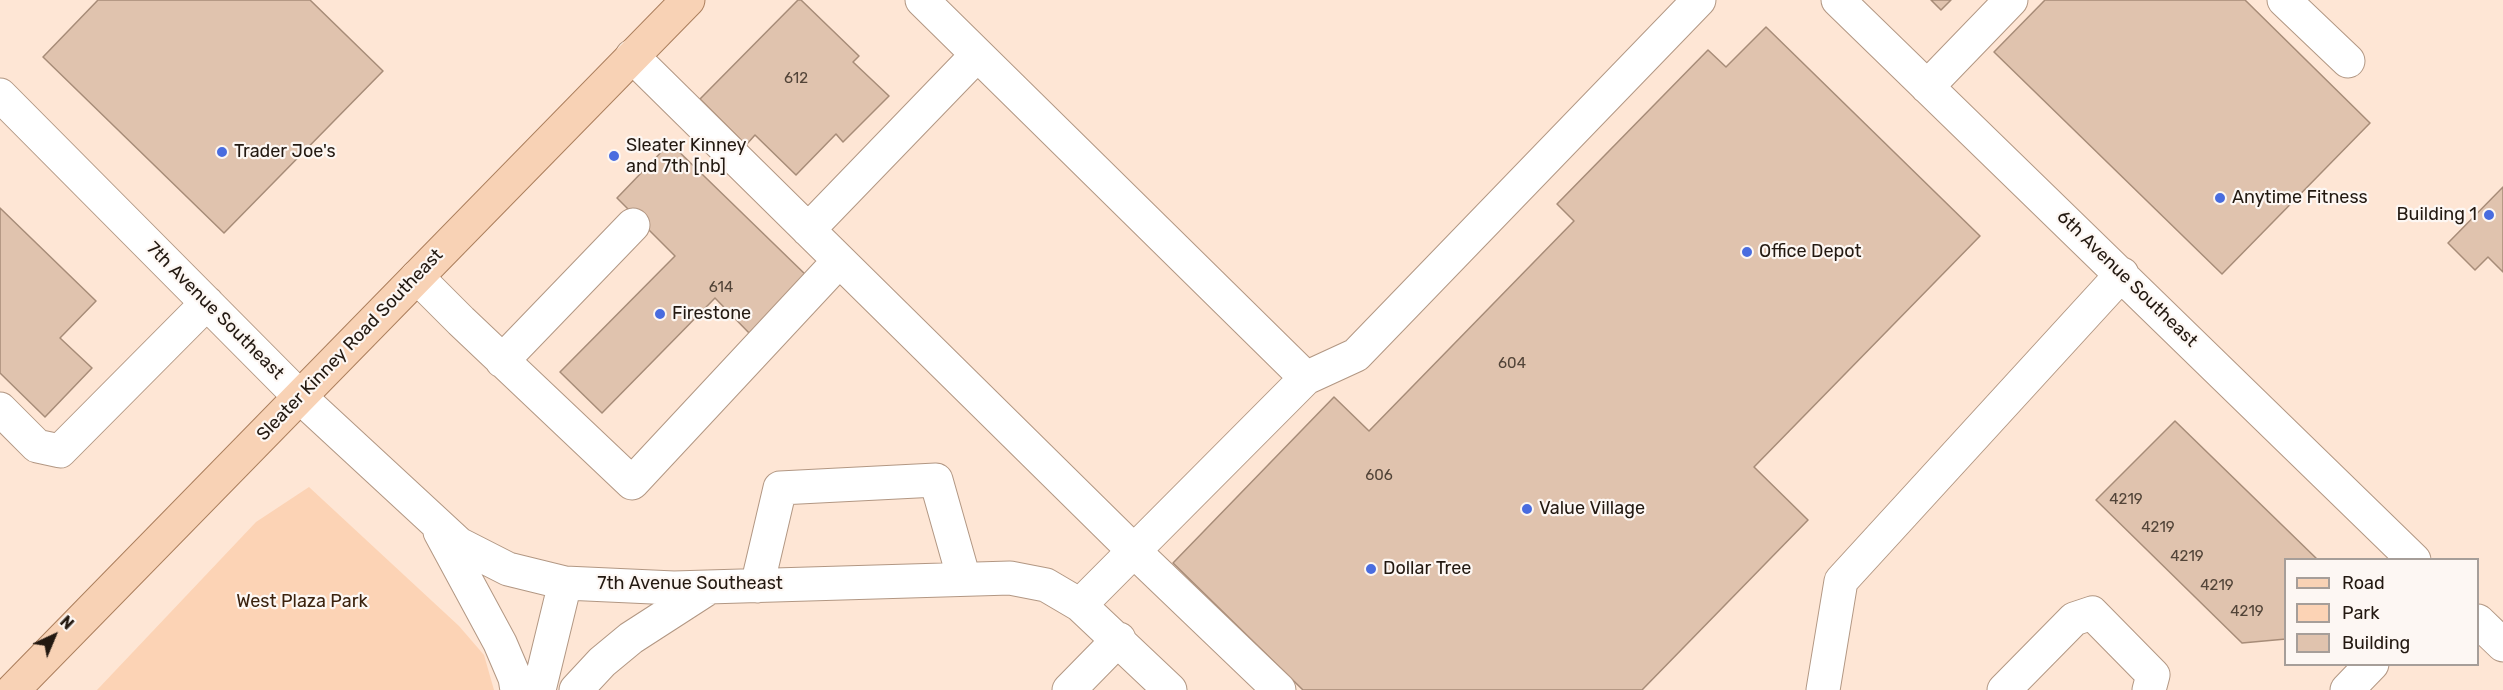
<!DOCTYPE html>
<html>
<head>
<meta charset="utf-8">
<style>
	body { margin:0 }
	#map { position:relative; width:2503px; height:690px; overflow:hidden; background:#fee6d5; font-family:Rubik,sans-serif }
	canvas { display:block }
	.legend { position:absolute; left:2284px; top:558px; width:195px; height:108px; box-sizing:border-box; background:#fdf7f3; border:2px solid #a69e99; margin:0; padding:8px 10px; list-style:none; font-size:18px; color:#231911 }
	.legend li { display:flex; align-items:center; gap:12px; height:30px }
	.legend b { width:30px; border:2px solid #a69e99 }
	.north { position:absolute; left:24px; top:606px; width:60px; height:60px; -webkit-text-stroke:4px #fdf7f3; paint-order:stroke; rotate:44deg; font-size:16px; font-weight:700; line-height:24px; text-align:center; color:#231911 }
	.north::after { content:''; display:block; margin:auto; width:21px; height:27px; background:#231911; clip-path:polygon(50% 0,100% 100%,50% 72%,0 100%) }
</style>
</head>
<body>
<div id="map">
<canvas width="2503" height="690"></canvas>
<ul class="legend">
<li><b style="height:8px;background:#f8d2b5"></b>Road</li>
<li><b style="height:16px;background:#fcd3b5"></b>Park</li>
<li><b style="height:16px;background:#e0c3ae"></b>Building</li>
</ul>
<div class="north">N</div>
</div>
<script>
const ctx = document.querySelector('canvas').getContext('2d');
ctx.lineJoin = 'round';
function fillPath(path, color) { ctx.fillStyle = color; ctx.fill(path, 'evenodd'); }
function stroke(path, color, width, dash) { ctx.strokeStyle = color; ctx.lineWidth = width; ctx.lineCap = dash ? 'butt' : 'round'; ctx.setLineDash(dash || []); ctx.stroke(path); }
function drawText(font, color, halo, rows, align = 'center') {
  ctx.font = font + ' Rubik,sans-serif'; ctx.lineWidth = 4.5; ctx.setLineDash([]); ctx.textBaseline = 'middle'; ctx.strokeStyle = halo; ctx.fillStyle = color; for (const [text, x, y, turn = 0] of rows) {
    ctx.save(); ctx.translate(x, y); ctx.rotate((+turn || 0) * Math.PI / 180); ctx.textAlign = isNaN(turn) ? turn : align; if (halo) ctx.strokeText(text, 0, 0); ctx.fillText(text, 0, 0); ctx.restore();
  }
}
fillPath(new Path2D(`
	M309,487L459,626L484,655L494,690H97L256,522Z`), '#fcd3b5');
const building = new Path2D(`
	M98,0H310L383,71L224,233L43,57Z
	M798,0H801L859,56L853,62L889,96L843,142L836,134L796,175L755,135L746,145L700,99Z
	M1931,0H1951L1941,10Z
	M2045,0H2245L2370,123L2222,274L1994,52Z
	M1766,27L1980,236L1754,467L1808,520L1642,690H1303L1173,563L1334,397L1369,431L1574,221L1557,204L1708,50L1726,67Z
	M670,143L808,277L751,335L715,298L602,413L560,372L675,256L617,198Z
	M2503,187V272L2488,257L2475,270L2448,243Z
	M0,208L96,301L60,338L92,368L45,417L0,373Z
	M2175,421L2318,560H2286V639L2242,643L2096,500Z`);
fillPath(building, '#e0c3ae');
stroke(building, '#a78c78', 1.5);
const minor = new Path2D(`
	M922,0L1306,378
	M1838,0L2414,560
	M2284,0L2348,61
	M632,56L1134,551L1279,690
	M1927,87L2011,0
	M0,95L300,397L459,544L508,569L565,583L674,588L1010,578L1046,585L1080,605L1170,690
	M808,230L977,55
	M417,277L461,321L632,483L839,261
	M502,361L633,225
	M0,409L37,446L60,451L207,303
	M440,532L500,643L515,678L517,690
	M757,586L780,488L936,480L964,579
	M1080,605L1306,378L1356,355L1699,0
	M2478,621L2503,645
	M539,690L565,583
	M576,690L602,662L631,638L710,587
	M1069,690L1119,639
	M1823,690L1841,581L2122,274
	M2004,690L2074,619L2092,613L2153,675L2149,690
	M2347,690L2372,664`);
const major = new Path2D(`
	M13,690L688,0`);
stroke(minor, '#b29783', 35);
stroke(major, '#ab7e5c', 35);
stroke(minor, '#fff', 33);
stroke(major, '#f8d2b5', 33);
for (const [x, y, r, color] of [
	[222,152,6,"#496cdf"],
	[614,156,6,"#496cdf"],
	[2220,198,6,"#496cdf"],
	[2489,215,6,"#496cdf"],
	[1747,252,6,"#496cdf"],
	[660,314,6,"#496cdf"],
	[1527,509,6,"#496cdf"],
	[1371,569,6,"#496cdf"]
]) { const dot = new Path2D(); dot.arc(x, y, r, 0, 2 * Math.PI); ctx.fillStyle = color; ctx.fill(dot); stroke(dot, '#fdf7f3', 2); }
drawText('15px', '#524438', null, [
	["612",796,79],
	["614",721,288],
	["604",1512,364],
	["606",1379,476],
	["4219",2126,500],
	["4219",2158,528],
	["4219",2187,557],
	["4219",2217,586],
	["4219",2247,612]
]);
drawText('18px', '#231911', '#fdf7f3', [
	["Sleater Kinney",626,146],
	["and 7th [nb]",626,167],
	["Trader Joe's",234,152],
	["Anytime Fitness",2232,198],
	["Building 1",2477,215,"right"],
	["Office Depot",1759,252],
	["Firestone",672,314],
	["Value Village",1539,509],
	["Dollar Tree",1383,569]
], 'left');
drawText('18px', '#231911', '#fdf7f3', [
	["6th Avenue Southeast",2127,279,44],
	["7th Avenue Southeast",215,311,45],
	["Sleater Kinney Road Southeast",350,345,-46],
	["7th Avenue Southeast",690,584]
]);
drawText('18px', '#3b220e', '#fdf7f3', [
	["West Plaza Park",302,602]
]);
</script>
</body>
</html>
